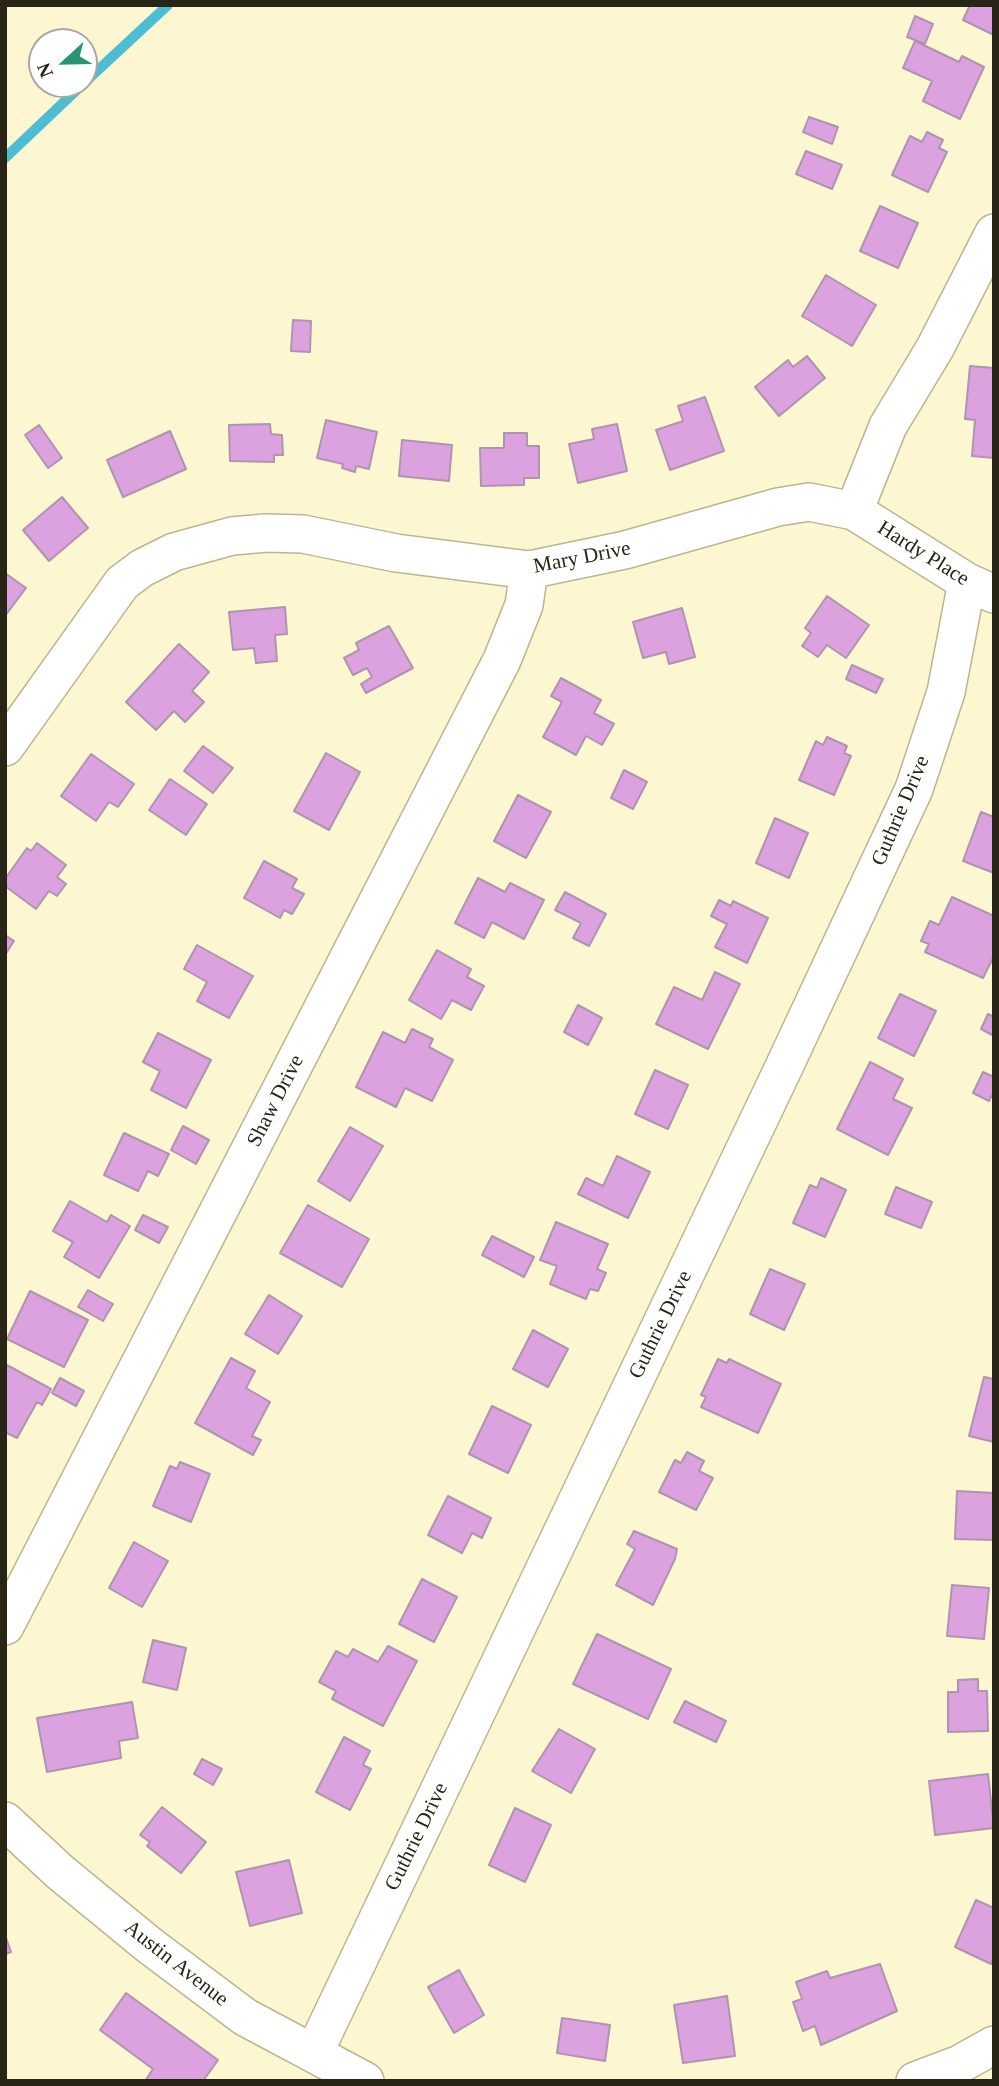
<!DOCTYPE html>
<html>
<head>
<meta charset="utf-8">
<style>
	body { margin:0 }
	#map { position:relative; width:999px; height:2086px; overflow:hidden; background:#fdf7d1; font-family:"Times New Roman",serif }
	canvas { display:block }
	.frame { position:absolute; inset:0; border:7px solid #282517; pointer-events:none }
	.north { position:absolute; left:28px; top:28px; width:70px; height:70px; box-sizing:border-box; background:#fff; border:2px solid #a9a8a2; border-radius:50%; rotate:248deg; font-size:19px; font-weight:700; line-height:28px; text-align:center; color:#282517 }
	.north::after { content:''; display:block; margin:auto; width:24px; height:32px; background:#279474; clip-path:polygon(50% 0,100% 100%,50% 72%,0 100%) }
</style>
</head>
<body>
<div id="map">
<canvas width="999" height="2086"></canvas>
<div class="frame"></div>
<div class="north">N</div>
</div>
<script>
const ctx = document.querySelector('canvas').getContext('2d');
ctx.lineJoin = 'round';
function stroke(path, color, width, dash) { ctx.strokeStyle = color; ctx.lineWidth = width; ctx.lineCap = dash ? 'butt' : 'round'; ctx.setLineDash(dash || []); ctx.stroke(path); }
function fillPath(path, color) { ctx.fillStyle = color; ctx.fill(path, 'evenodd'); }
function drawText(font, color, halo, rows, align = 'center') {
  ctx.font = font + ' "Times New Roman",serif'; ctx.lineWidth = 5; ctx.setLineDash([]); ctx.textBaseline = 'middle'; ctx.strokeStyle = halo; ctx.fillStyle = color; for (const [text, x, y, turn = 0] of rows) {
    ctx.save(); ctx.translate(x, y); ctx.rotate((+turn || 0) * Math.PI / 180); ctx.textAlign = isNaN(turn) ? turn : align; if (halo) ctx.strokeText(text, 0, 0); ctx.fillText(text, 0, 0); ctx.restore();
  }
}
stroke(new Path2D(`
	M84,83L168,5
	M5,158L83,84`), '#4dbdd4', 10);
const building = new Path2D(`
	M970,5H994V35L963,20Z
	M915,16L933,24L925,44L907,37Z
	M915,41L959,62L962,56L984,67L960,119L923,101L932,81L903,68Z
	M809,117L838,127L832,144L803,132Z
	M927,132L943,140L939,148L947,152L928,192L892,175L910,136L922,142Z
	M806,151L842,165L832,189L796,174Z
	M880,206L918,223L898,268L860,251Z
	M826,275L876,305L852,346L802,316Z
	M293,320L311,321L310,352L291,351Z
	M807,356L825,378L779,416L755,387L788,360L793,367Z
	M970,366L994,368V458L972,456L975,420L965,419Z
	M705,397L724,451L670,470L656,430L683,421L678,406Z
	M326,420L377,432L369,469L356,466L355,472L342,468L343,464L317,458Z
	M270,424L271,434L282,435L283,455H274V462L230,461L229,425Z
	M617,424L627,471L578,483L569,444L594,439L592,429Z
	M39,425L62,458L48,468L25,435Z
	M170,431L186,469L123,497L107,460Z
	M504,433H527V446H539V478H524V485L481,486L480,448H504Z
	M402,440L452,445L449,481L399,476Z
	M62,497L88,528L49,561L23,530Z
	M5,573L26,588L5,616Z
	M827,596L869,625L846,658L827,645L818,657L802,646L811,633L805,628Z
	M285,607L287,634L275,635L277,661L256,663L254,648L233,650L229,612Z
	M682,608L695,657L669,664L666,652L643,658L633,622Z
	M389,626L413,668L366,693L361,684L372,677L367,668L353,675L344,658L359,650L356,643Z
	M179,644L209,672L192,691L204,702L185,722L174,711L156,730L126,702Z
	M852,665L883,679L876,693L846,679Z
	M561,678L601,700L594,713L614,724L602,745L586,736L576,755L543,737L562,702L551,696Z
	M827,737L847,746L844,753L851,756L834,795L799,780L816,741L823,745Z
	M203,746L233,768L213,793L184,771Z
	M326,753L360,772L329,830L294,811Z
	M91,754L134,784L118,807L109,802L96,821L61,796Z
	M624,770L647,782L633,809L611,798Z
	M170,779L207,804L186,835L149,810Z
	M518,795L551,812L526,858L494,841Z
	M981,812L994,817V873L963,861Z
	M775,818L808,833L789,878L756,863Z
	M37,843L66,865L57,877L66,884L57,896L49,891L36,909L5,886V879L27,848L31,851Z
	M264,861L297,879L292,888L304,894L292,914L284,910L280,918L244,898Z
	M478,878L505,892L510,883L544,900L524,939L492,922L484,938L455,923Z
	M565,892L606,914L589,946L573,938L581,923L555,910Z
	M952,897L994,916V956L983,978L925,952L929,944L921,941L930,921L939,925Z
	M719,900L731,906L733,901L768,918L747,963L715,947L727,924L711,916Z
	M5,935L14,941L5,955Z
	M197,945L253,976L229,1018L197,1001L207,982L184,969Z
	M437,950L471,969L467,977L484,986L471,1010L452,1000L441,1019L409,1000Z
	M715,972L740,984L708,1049L656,1024L674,987L702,1000Z
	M900,994L936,1011L914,1056L878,1038Z
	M578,1005L602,1018L588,1045L564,1032Z
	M988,1014L994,1017V1036L981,1029Z
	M412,1029L433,1039L429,1047L453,1060L432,1101L405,1088L396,1107L356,1087L383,1032L405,1043Z
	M158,1033L211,1060L186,1108L151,1090L160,1071L143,1062Z
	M870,1062L903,1079L893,1099L912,1108L888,1155L837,1129Z
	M655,1070L688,1085L668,1129L635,1114Z
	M983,1072L994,1077V1091L989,1101L973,1093Z
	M183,1126L209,1140L196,1164L171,1150Z
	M350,1127L383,1146L350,1201L318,1181Z
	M124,1133L169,1154L158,1176L148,1171L138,1191L104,1175Z
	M617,1156L650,1172L628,1218L578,1194L586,1178L603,1186Z
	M821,1178L846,1190L825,1237L793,1223L810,1185L817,1188Z
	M896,1187L932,1202L921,1228L885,1214Z
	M70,1201L107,1222L111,1215L130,1226L99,1278L64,1257L73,1242L53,1231Z
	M308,1205L369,1239L342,1287L280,1253Z
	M143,1215L168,1227L159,1243L135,1230Z
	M556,1222L608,1244L597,1269L606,1273L598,1291L590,1289L586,1299L550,1284L557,1266L540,1260Z
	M492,1236L534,1257L524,1277L482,1255Z
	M770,1269L805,1284L784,1330L750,1314Z
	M88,1290L113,1304L103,1321L78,1307Z
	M30,1291L88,1320L64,1367L7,1339Z
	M269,1295L302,1316L278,1354L245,1334Z
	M533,1330L568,1349L548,1387L513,1369Z
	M231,1358L255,1371L246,1388L270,1402L252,1436L261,1440L253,1455L195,1423Z
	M718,1359L727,1363L729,1359L781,1384L758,1433L701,1407L706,1397L701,1395Z
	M5,1364L51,1389L42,1405L37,1402L17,1438L5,1432Z
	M984,1377L994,1379V1442L969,1436Z
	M60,1378L84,1391L76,1406L52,1393Z
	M492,1406L531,1425L508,1473L469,1454Z
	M687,1452L704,1461L699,1471L713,1478L696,1510L659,1492L675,1460L681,1463Z
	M180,1462L210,1474L191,1522L153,1506L170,1466L177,1469Z
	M957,1491L994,1493V1540L955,1539Z
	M448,1496L491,1518L482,1538L472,1533L462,1553L428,1535Z
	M634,1531L677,1549L675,1559L653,1605L616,1585L635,1549L627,1544Z
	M134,1542L168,1561L142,1607L109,1588Z
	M422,1579L457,1597L434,1642L399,1624Z
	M952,1585L989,1588L984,1639L947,1636Z
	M597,1634L671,1669L648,1719L573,1684Z
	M153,1640L186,1648L177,1690L143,1682Z
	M388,1646L417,1661L383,1726L332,1699L336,1691L319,1682L336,1651L348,1657L353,1649L378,1662Z
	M978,1679V1691H987L988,1731L948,1732V1692H958V1680Z
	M685,1701L726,1721L716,1742L674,1722Z
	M132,1702L138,1738L119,1741L121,1758L47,1772L37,1718Z
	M559,1729L595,1749L571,1793L532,1771Z
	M344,1737L370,1751L363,1765L371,1769L350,1810L316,1792Z
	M202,1759L222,1769L213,1785L194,1774Z
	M988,1774L994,1828L935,1835L929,1781Z
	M162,1807L206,1842L181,1873L147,1846L150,1842L140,1835Z
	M515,1808L551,1825L525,1882L489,1865Z
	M289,1860L302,1913L250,1926L236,1872Z
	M976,1900L994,1908V1958L991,1964L955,1947Z
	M5,1935L11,1952L5,1954Z
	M880,1964L897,2011L821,2045L815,2026L803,2031L793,2002L802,1999L796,1982L827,1971L830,1978Z
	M459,1970L484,2015L454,2033L428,1987Z
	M126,1993L218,2060L203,2081H145L153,2069L100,2030Z
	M727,1996L735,2056L683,2063L674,2005Z
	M562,2018L610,2025L605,2061L557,2053Z`);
fillPath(building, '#dca2df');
stroke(building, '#af94b0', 2);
const street = new Path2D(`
	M854,511L888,426L935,348L994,233
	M5,747L122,583L142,568L174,552L232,536L266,533L303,534L396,553L529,570L625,550L778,507L809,502L854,511L967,582L994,594
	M5,1626L502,660L524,605L529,570
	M5,1821L60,1872L149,1945L245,2017L365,2081
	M314,2053L783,1069L914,789L946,692L967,582
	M915,2081L960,2064L994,2045`);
stroke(street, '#bbb591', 40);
stroke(street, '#fff', 37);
drawText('21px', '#282517', '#fff', [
	["Hardy Place",923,554,32],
	["Mary Drive",582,558,-11],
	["Guthrie Drive",901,811,-67],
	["Shaw Drive",276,1101,-63],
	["Guthrie Drive",661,1325,-64],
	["Guthrie Drive",417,1837,-64],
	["Austin Avenue",176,1964,38]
]);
</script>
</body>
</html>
